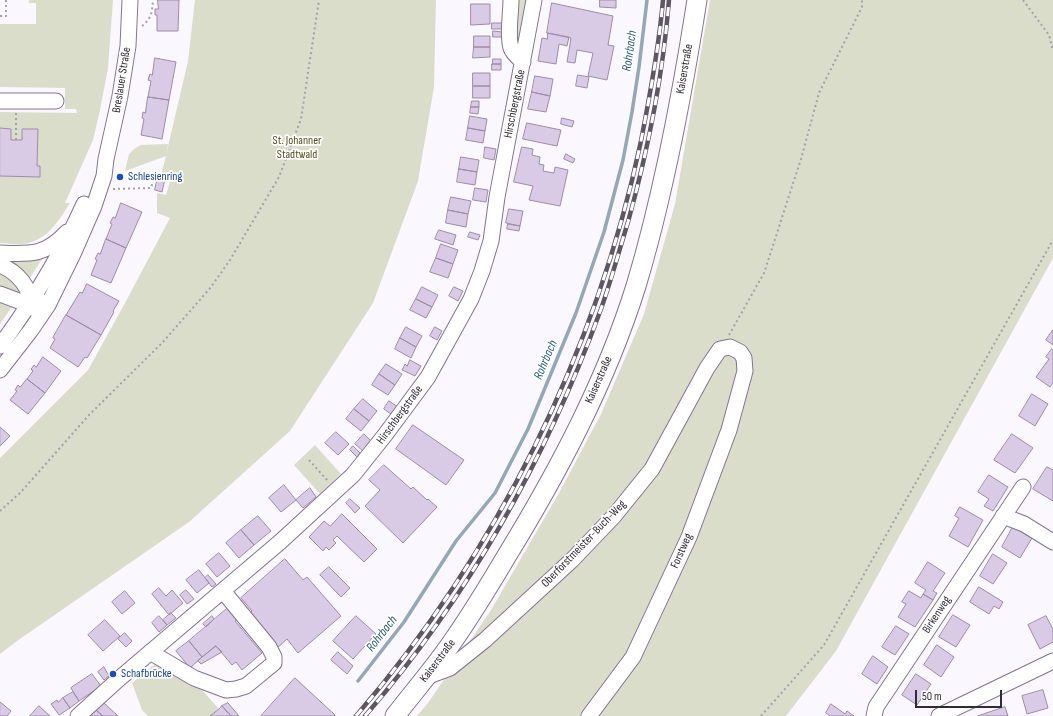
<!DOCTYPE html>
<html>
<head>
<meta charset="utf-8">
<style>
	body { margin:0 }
	#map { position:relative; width:1053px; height:716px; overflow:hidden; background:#fbf7fe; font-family:"Sofia Sans Condensed",sans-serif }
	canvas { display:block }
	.scale { position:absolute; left:915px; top:690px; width:87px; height:18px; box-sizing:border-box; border:2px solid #312b37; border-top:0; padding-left:5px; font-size:12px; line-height:14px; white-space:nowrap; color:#312b37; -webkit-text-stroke:3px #fff; paint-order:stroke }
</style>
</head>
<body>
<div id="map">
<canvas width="1053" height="716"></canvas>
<div class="scale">50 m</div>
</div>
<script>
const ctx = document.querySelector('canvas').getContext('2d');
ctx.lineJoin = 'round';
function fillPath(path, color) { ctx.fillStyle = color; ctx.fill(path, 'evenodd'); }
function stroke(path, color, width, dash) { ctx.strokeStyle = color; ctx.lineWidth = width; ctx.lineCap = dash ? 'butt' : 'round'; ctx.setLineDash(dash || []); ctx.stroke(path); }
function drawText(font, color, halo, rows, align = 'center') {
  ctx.font = font + ' "Sofia Sans Condensed",sans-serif'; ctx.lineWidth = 3.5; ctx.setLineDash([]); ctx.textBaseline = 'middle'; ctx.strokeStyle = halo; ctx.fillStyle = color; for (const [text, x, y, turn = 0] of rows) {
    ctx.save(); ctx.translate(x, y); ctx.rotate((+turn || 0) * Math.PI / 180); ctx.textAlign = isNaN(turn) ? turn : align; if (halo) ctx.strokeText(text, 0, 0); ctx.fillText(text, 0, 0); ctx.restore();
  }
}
fillPath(new Path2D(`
	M29,0H113L108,68L100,110L93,140L65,203H70C58,222 46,242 22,244C15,245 7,243 0,243V112L77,113L76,109H65V88L0,87V24H36V3H29Z
	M195,0H436L434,87L418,181L373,303L290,431L189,522L17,641L0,654V458L88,370L125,303L170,218L157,213V193L166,195L171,178L161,175L166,156L125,171L129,154L134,149L141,145L168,144L166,155L188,61Z
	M516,0H527L519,42L518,43L515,41Z
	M710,0H1053V258L836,651L786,716H417L428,703L491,610L559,493L601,414L644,314L675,204Z
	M45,254L28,281L0,257Z
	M0,269L23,291L19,296L0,288Z
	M0,299L14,304L0,324Z
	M315,445L341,474L320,494L294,465Z
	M155,664L202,690L219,709L210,716H148L142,710L132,683Z`), '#dbddcb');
stroke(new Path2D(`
	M358,681L404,622L456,541L495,493L528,429L576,313L604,232L623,160L632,112L639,67L647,0`), '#93a7b6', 3.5);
const building = new Path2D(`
	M158,0H179L178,31H157V15H155V9H158Z
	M600,0H616V8L600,7Z
	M552,3L613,16L608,45L614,46L607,80L588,76L593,53L577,50L575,63L567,62L571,38L547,33Z
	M471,4H490V24L471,25Z
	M492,23H502V29H492Z
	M493,31L502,32V37H493Z
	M548,33L569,37L567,46L559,44L556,64L538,61L542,38L547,39Z
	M474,36H490V47H474Z
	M474,47H490V57L473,58Z
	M155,58L176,62L169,100L148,97L151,81L148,80L150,74L152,75Z
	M493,59H501V64H493Z
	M492,64H501V70H492Z
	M473,73H490V86H473Z
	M578,75L589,77L587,88L576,86Z
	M535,76L553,79L550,96L532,92Z
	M473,86H490V98H473Z
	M532,92L550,96L546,112L528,109Z
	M148,97L169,100L162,139L141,135L144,119L142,118L143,112L145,113Z
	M472,101H479V107H471Z
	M471,107H479L478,114L470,113Z
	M470,116L487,119L485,131L468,128Z
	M562,118L574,121L572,127L561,124Z
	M527,123L561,130L557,146L523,139Z
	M0,128L11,129V140H22V129H38L37,166H40V177L0,176Z
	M468,128L485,131L483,143L466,140Z
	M485,147L496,149L494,160L484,158Z
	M522,147L533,149L532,155L540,157L539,164L544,165L543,171L554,173L555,167L568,170L560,206L529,200L533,186L514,182Z
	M566,154L575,159L573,163L564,159Z
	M461,157L479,160L477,172L459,169Z
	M459,169L477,172L475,185L457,182Z
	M158,177L165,179L162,192L155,190Z
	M475,188L488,190L486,202L473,200Z
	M451,197L471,201L468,214L448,210Z
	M121,203L142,212L126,248L106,239L112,224L110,223L113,217L115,218Z
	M509,209L523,211L520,226L506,223Z
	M448,210L468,214L466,227L446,223Z
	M508,224L520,226L519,231L507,229Z
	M439,230L456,235L453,245L435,239Z
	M470,232L480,235L478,240L468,237Z
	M106,239L126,248L111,283L91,275L97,260L95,259L98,253L100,254Z
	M441,244L458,250L453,264L436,258Z
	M436,258L453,264L448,278L430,272Z
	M87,284L119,301L113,311L114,312L101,335L66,315L80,292L82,293Z
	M422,287L438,295L432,307L416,299Z
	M454,287L463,291L458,301L449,296Z
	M416,299L432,307L426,318L410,310Z
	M66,315L101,335L87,358L85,357L78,367L50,348L55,339L53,338Z
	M406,327L422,336L416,347L400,338Z
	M435,327L442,331L437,340L430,336Z
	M1053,330V345L1046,340Z
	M400,338L416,347L411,358L395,349Z
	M1052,349L1053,350V383L1050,387L1036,377L1049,359L1046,357Z
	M43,357L61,371L45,393L27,379L33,371L31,369L32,368L34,365L36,367Z
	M410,360L421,366L415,376L402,370L405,364L407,366Z
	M386,364L402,374L395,385L379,374Z
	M379,374L395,385L388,395L372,385Z
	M27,379L45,393L28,414L10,400L17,391L15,390L18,385L20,387Z
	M1032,394L1048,404L1035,426L1019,416Z
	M363,399L377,411L369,421L354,409Z
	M389,401L398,407L392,415L384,409Z
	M354,409L369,421L361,431L346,419Z
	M413,425L464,460L446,485L396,449Z
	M0,427L10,436L0,446Z
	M336,432L349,444L338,455L325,443Z
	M364,434L371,441L363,451L355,444Z
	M1012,434L1033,448L1015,473L994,460Z
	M353,446L360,453L357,457L350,450Z
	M384,465L411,489L413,487L427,500L428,499L437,507L403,543L365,506L380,490L369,480Z
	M1047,467L1053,470V501L1033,489Z
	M989,475L1008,487L993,511L984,506L989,499L978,492Z
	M284,485L296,500L281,512L269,498Z
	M310,488L316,497L303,508L296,500Z
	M350,499L360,508L355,513L346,503Z
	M960,507L983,520L968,547L949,536L959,518L955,516Z
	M342,514L377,549L364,562L337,536L333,540L336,543L329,550L326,547L323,551L309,537L324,521L330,526Z
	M258,516L271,531L254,545L241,530Z
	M1013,527L1032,538L1020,558L1002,547Z
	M241,530L254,545L239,558L226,543Z
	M219,553L230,566L217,577L206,564Z
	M993,554L1007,563L993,584L980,576Z
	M285,559L303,580L307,577L341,616L298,653L287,639L277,648L248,614L252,611L241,598Z
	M928,562L945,573L933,591L937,593L933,600L923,594L926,590L915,583Z
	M329,567L350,588L341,597L320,575Z
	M199,570L209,583L197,593L186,580Z
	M208,575L216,584L212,587L205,578Z
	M979,587L1003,602L999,609L994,606L989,614L970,602Z
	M159,588L166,596L172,590L183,603L169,615L152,594Z
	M186,590L194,599L187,604L180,595Z
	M125,591L135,603L122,614L112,602Z
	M909,591L921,598L923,594L933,600L915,627L898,617L906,604L902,602Z
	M229,607L238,619L235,621L262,653L242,670L236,662L232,665L216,646L202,657L189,641Z
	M171,613L176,618L167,625L163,620Z
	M953,615L970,625L956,647L939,637Z
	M159,616L167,625L159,632L152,623Z
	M212,616L214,619L206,627L203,624Z
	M356,616L376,634L353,659L333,641Z
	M1046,616L1053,629V642L1040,649L1028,625Z
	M105,620L120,636L103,651L88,635Z
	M896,626L909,634L895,655L882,647Z
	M125,633L132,641L126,647L118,639Z
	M189,641L202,657L190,668L176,651Z
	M937,645L954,657L941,677L924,665Z
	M216,646L222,652L201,664L198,661Z
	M338,652L353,666L347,674L331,660Z
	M873,656L888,667L877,684L862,674Z
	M104,667L109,676L104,680L98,672Z
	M92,674L101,686L79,701L71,688Z
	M916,674L931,684L917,705L902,695Z
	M295,678L335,715L334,716H261Z
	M1043,690L1048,708L1027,714L1022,696Z
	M73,692L79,701L70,708L63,698Z
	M63,698L70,708L59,715L51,704L57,700L58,702Z
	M0,702L11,711L7,716H0Z
	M104,703L118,716H103L96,710Z
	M228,703L239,716H231L222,706Z
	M831,704L845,714L847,711L854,716H830L826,713Z
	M39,706L50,716H30Z
	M222,706L231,716H210L219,709Z
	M1005,707L1008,716H978Z
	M96,710L103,716H89Z`);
fillPath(building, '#d9cae6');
stroke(building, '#9c8ca9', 1);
const minor = new Path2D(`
	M511,0C511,13 507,35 511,48C513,54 519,58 523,62
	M0,101H56
	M0,253C30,254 45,256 67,232
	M0,265C18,272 31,288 32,308
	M0,294L24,303L39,300
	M0,346C33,301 61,255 84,204
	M0,370L31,330L48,305L73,254L94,206L104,176L106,159L120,96L128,46L130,0
	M1003,516L1024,524L1053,542
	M150,652L194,678L226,690L236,689L246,686L274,663V657L269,647L223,591
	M426,677L450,668L485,640L572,560L614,516L652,469L707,368L720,349L730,347L740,352L744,358L745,371L729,430L689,537L633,657L589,716
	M78,716L120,678L280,542L353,475L385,435L428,377L471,299L482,271L491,241L497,197L534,0
	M874,716L876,707L1023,487
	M939,716L1053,661`);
const major = new Path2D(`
	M395,716C415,690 437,665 455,638C473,612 490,584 506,557C558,472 606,382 636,286C664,193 682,96 697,0`);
stroke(minor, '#847490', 17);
stroke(major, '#847490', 21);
stroke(new Path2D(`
	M1023,0L1049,35L1053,51
	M0,16H6V0
	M142,26C152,18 152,12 153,0
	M16,140V113
	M113,189L151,188L155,175
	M729,335L764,273L801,159L819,93L862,7V0
	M309,460L328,481
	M0,511L21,492L89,415L163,342L211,287L230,260L279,177L301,119L319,0
	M761,716L824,645L1053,240`), '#a49fa8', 2, [2, 3]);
stroke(minor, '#fff', 15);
stroke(major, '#fff', 19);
const rail = new Path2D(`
	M356,716C497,552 596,353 641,141C650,95 659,47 663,0
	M365,716C468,597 547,457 601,309C611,281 619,251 628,222C648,150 663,75 669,0`);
stroke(rail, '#5d5762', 4.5);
stroke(rail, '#fff', 3, [9]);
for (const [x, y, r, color] of [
	[120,177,4,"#1a4fb4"],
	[113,674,4,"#1a4fb4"]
]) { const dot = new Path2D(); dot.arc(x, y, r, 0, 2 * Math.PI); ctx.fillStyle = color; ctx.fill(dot); stroke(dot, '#fff', 1.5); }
drawText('12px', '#312b37', '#fff', [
	["Kaiserstraße",685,69,-80],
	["Breslauer Straße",122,80,-81],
	["Hirschbergstraße",515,104,-79],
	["Kaiserstraße",599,380,-66],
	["Hirschbergstraße",400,415,-54],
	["Oberforstmeister-Buch-Weg",584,544,-46],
	["Forstweg",682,551,-66],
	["Birkenweg",937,615,-57],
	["Kaiserstraße",438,661,-53]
]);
drawText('12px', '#4e511f', '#fff', [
	["St. Johanner",297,141],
	["Stadtwald",297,155]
]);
drawText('12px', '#164399', '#fff', [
	["Schlesienring",128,177],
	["Schafbrücke",121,674]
], 'left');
drawText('italic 13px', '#285e78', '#fff', [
	["Rohrbach",630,51,-82],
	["Rohrbach",546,360,-67],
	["Rohrbach",382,634,-52]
]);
</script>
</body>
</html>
